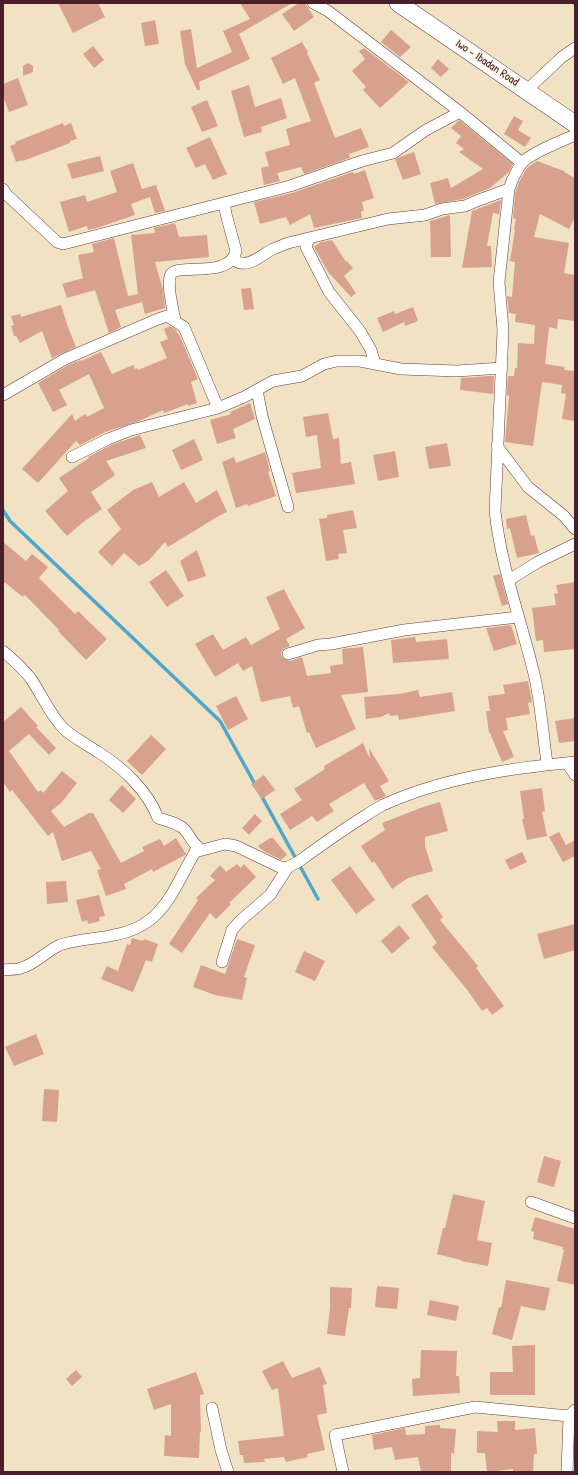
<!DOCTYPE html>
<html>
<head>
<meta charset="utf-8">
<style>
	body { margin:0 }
	#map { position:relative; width:578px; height:1475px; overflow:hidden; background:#f1e2c3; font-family:"Patrick Hand",sans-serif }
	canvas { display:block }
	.frame { position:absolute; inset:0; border:4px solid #4a1f2b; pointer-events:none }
</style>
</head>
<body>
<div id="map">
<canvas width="578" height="1475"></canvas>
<div class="frame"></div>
</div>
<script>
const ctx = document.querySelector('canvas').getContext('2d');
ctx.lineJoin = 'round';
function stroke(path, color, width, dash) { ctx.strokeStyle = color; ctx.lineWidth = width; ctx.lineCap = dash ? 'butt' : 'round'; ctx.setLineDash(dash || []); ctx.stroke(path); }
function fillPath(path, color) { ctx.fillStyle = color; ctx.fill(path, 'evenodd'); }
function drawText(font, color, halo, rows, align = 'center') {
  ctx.font = font + ' "Patrick Hand",sans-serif'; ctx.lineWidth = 3; ctx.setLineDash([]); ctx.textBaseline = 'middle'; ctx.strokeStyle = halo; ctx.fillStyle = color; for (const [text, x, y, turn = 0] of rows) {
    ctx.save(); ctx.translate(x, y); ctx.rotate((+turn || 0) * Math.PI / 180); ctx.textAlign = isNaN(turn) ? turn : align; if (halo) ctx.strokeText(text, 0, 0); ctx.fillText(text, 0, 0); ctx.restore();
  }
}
stroke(new Path2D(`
	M3,510L10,521L220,721L256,786
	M261,795L318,899`), '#4ea7cb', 3.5);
fillPath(new Path2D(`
	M58,3H98L105,17L73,33Z
	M240,3H292L239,34L250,59L199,82L200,90H197L185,64L180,31L191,29L197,68L232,52L223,31L250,19Z
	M299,3H305L314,17L294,31L282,14Z
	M155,20L159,44L145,46L141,23Z
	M391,30L411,47L400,57L381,42Z
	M302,42L308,52L307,53L320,80L314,83L335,138L361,128L369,147L349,154L350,158L304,174L301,167L277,173L280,181L264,185L261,168L269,166L265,152L290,145L286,129L311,121L295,78L283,84L271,58Z
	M93,46L104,60L94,68L83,54Z
	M364,48L409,82L380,108L363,90L366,87L352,71L365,59L359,51Z
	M438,59L449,69L441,77L431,68Z
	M28,63L33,66V72L23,76V66Z
	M18,78L28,105L9,112L3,96V84Z
	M249,85L255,107L281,98L287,118L261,127L262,132L244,137L231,91Z
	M207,100L218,126L202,132L191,107Z
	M514,116L523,121L518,130L531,138L525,147L504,134Z
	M459,120L513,164L509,172L490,188L463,199L435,204L430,183L448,178L451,188L483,169L459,152L464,149L456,143L461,136L451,128Z
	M63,123L64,126L71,123L77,139L70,141V143L23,161V160L16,162L10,146L16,144L15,142Z
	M210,137L227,174L213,180L205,164L196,168L186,148Z
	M414,152L421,174L403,180L395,159Z
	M100,156L104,171L72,179L67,164Z
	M537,161L564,171V172L575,178V217L569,229L540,214L534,237L569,243L564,273L575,275V321L558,319L557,329L549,327L545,364L565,367L564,370L575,371V421L562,419L566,394L561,393L562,385L542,382L533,446L505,442L509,396L507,395L508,376H514L515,368H517L518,343L534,344L535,325L515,322L516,314L509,313L507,296L512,297L515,262L510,261L515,230L514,229L516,219L513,218L515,195L518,184L524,173L527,168Z
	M133,163L142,189L156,185L165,211L155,213L150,197L131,204L135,215L97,228L88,230L87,226L69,232L60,202L85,195L87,202L117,192L110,171Z
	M365,170L374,198L362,202L364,211H361L362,218L314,228L310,214L290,225L286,217L260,224L254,202L292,193L353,172L354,174Z
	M501,200L499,214L493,213L487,246H491L492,267L462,268L472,211Z
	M450,215L451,257H431L430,221Z
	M175,223L179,237L207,235L209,257L155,262L163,290L165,308L145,314L142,302L115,310L121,327L109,333L95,290L67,298L62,284L83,278L78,255L94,252L92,244L114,238L128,296L138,294L131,235L155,233L154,228Z
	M332,240L346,262L347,261L353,268L344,276L356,293L351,297L328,272L314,247L321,242Z
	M251,288L254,309L244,310L241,289Z
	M61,305L68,327L76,347L52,358L42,331L20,343L16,336H14L11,326L14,325L11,316L20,314L21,317Z
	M413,307L418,321L405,326L404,322L383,332L377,318L394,311L395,314Z
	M170,326L176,330L178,334H179L198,379L191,382L197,403L188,406V404L164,413L163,410L139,421L105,432L80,445L76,441L38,483L22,469L72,414L75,421L85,414L87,417L104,408L89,374L59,390L67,405L53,412L38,383L68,365L81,360V361L101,352L112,374L133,365L135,369L137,368L138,370L167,358L160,342L168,339L164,329Z
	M489,376H494L493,394L460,390L461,378Z
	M250,403L255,419L233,429L236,438L217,444L210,420L231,414L230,412Z
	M328,413L333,439L339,438L341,464L351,462L355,484L296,493L292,473L321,468L317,435L306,437L303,417Z
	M140,435L146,448L106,461L115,475L91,492L102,509L82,523L67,536L45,511L68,491L59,478L89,458L88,457L111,445Z
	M194,439L203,460L181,470L172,450Z
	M447,443L451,466L429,469L425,447Z
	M395,451L399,477L378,481L373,455Z
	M265,452L270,471L268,472L276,496L248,506L247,504L236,508L222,462L234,457L236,463Z
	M152,482L159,497L184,482L196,503L217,490L227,512L217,517L168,547L165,542L148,561L139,566L124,553L112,566L98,552L121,529L107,510L133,490Z
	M353,510L357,528L343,530L347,553L338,554L339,559L326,561L319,519L327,518V515Z
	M526,515L531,536L534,535L539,553L517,558L510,528L507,529L506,519Z
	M3,542L26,561L32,554L48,567L39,578L75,614L78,611L107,639L86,660L58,631L59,630L25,595L23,597L3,581Z
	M197,550L206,576L188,582L180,561Z
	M166,570L184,596L167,607L149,582Z
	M500,574L508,604L502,606L493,576Z
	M575,582V649L544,652L543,640L536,641L532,608L556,605L554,594L558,593L556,585Z
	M284,589L290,601L305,628L286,639L290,646L283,649L281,652V656L284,659L290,661L302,657L307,676L331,673L330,666L343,664L342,649L363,647L368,692L341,695L356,729L316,748L309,732L307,733L299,706L293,708L290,696L261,702L252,666L243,671L238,663L215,677L195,644L213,634L223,650L246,637L251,645L280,629L266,597Z
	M511,625L517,644L494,651L486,628Z
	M415,637L416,642L447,639L449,659L393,663L391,640Z
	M528,681L532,702L528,703L530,714L506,718L508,730L503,731L514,757L502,762L490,733H489L486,711H490L488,696L505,694L503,685Z
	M418,690L420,697L452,692L455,711L399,720L398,715L390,716L389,713L381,717L366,719L364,697L399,694Z
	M236,696L248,719L228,730L216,706Z
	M21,707L38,726L36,727L56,748L49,755L29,734L9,751L38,792L41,790L43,793L62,771L77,783L61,803L51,811L64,827L89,813H93L121,863L144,851L142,847L160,839L164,846L176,838L186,854L185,855L153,872L152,869L124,884L126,889L106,896L97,870L101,869L91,851L62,861L53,832L48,836L12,790L10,792L3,782V722Z
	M575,718V741L559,743L555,721Z
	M151,735L166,749L142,775L127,761Z
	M363,743L370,759L369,748L389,781L380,786L386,796L375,801L364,783L329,804L334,811L317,822L312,816L290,830L280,814L302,800L294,789L325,769L324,766Z
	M264,775L275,790L262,799L251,784Z
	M122,785L136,799L123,813L109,800Z
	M542,788L545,811L542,812L547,836L527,840L522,819H524L520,791Z
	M440,802L448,831L425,837V846L433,871L408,878L392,889L374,861L372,863L361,846L385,830L382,823L423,807Z
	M255,814L262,821L249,835L242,828Z
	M559,832L566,845L575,840V856L563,862L549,837Z
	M270,838H273L287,855L281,860L262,850L258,846Z
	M522,852L527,862L510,870L505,860Z
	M237,864L241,868L244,864L256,877L229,903L231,904L216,919L210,913L182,953L169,944L198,900L196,898L215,880L210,876L220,865L226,872Z
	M350,866L375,900L356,914L331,880Z
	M66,881L68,902L47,904L46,882Z
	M427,894L443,917L440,920L478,966L476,968L504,1006L492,1015L487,1008L482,1011L468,991L432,947L437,943L411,905Z
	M99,895L105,916L99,917L100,921L88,924L87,920L82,922L76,900Z
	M575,924V950L544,959L537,934Z
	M399,925L410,938L392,954L381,941Z
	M132,938L143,941L144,939L158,944L152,962L146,960L133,992L101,979L107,966L118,971L127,944L130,945Z
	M237,939L255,945L244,977L247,978L242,1000L215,995L193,987L201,965L225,974Z
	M304,951L325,961L315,981L295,972Z
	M36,1034L44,1054L14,1066L5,1047Z
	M44,1089L59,1090L57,1122L42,1121Z
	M544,1156L561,1161L554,1187L537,1182Z
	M453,1194L485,1201L477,1240L492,1243L488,1266L461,1261V1260L437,1254L443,1228H445Z
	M535,1217L575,1229V1285L557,1281L564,1250L562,1249L563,1247L533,1239L534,1232L531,1231Z
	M506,1280L550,1288L545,1311L521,1306L512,1340L492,1334L499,1307L501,1308Z
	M377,1286L399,1288L397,1309L375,1307Z
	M330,1287L352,1288L351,1308H349L345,1336L327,1334L330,1307Z
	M430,1300L459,1306L456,1321L427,1315Z
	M535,1345V1395H490V1372H513L512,1346Z
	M421,1350L457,1351L456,1376H459L460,1393L413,1396L412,1379L420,1378Z
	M283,1361L292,1378L320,1367L327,1384L323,1385L327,1413L317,1415L325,1450L307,1454L308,1457L286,1462L284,1457L264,1459L265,1462L244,1463L243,1455H240L238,1441L284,1436L278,1388L272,1390L262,1371Z
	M76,1370L82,1377L72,1386L66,1379Z
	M196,1372L204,1394L200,1395L201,1432H200L199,1458L164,1456L165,1435L171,1436V1404L154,1410L147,1389Z
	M497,1421H515V1430L535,1428L537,1454H534L533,1472H513V1469L487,1472L485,1453H477V1431L498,1432Z
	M440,1425V1428L456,1429L454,1454L451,1453V1472H421L418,1457L395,1460L392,1447L374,1450L372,1435L405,1428L406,1435L425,1434V1426Z`), '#d8a18d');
const minor = new Path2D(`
	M313,3L328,11L460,112L522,163
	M527,90L562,57L575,48
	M3,189L6,194L57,242L63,244L290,186L362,161L393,153L426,130L460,112
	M309,238L306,247L329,292L360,331L371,350L375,364
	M233,259C246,271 261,255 273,249C278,247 283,245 288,243L388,219L425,215L442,209L465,206L479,200L509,189
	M175,320C173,309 166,284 171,274C178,263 230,279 236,251L226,214L224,203
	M257,390L262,416L288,507
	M3,395L65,359L158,319L167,316L184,327L218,408
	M497,446L528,487L564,516L575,529
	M72,457L108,439L131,430L218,408L244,397L273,381L302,376L324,364L337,361H360L401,369L457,371L502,368
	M509,580L538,562L575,544
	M3,651C13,660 23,668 31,679C42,695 49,713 63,728C72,737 86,744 98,752C122,767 148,791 158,818C167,821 179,823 185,830C190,836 192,842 197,846L195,852L225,844L236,846L280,867H288L298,862C320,846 342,830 365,816C371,812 377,808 383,805C442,778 511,768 575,762
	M288,654L318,645L331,644L404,630L518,617
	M547,763C543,735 541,706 535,678C522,623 501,567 495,511L503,330L499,282L509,189C512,180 516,171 522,163C530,153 562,141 575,135
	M567,763L575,775
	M222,962L232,930L240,921L270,895L288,867
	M3,970C9,969 16,970 21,968C36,964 46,951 60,945C76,939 98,939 114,935C164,926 172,891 195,852
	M531,1202L575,1218
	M212,1408L221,1450L228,1472
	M343,1472L335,1435L475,1407L569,1416
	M567,1472L569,1416L575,1410`);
const primary = new Path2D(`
	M398,3L575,124`);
stroke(minor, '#633c42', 12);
stroke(primary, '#633c42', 18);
stroke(new Path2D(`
	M574,3L575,5`), '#633c42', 2, [3, 3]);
stroke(minor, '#fff', 11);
stroke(primary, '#fff', 17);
drawText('12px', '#4a1f2b', '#fcf5e5', [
	["Iwo - Ibadan Road",487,63,34]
]);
</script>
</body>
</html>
